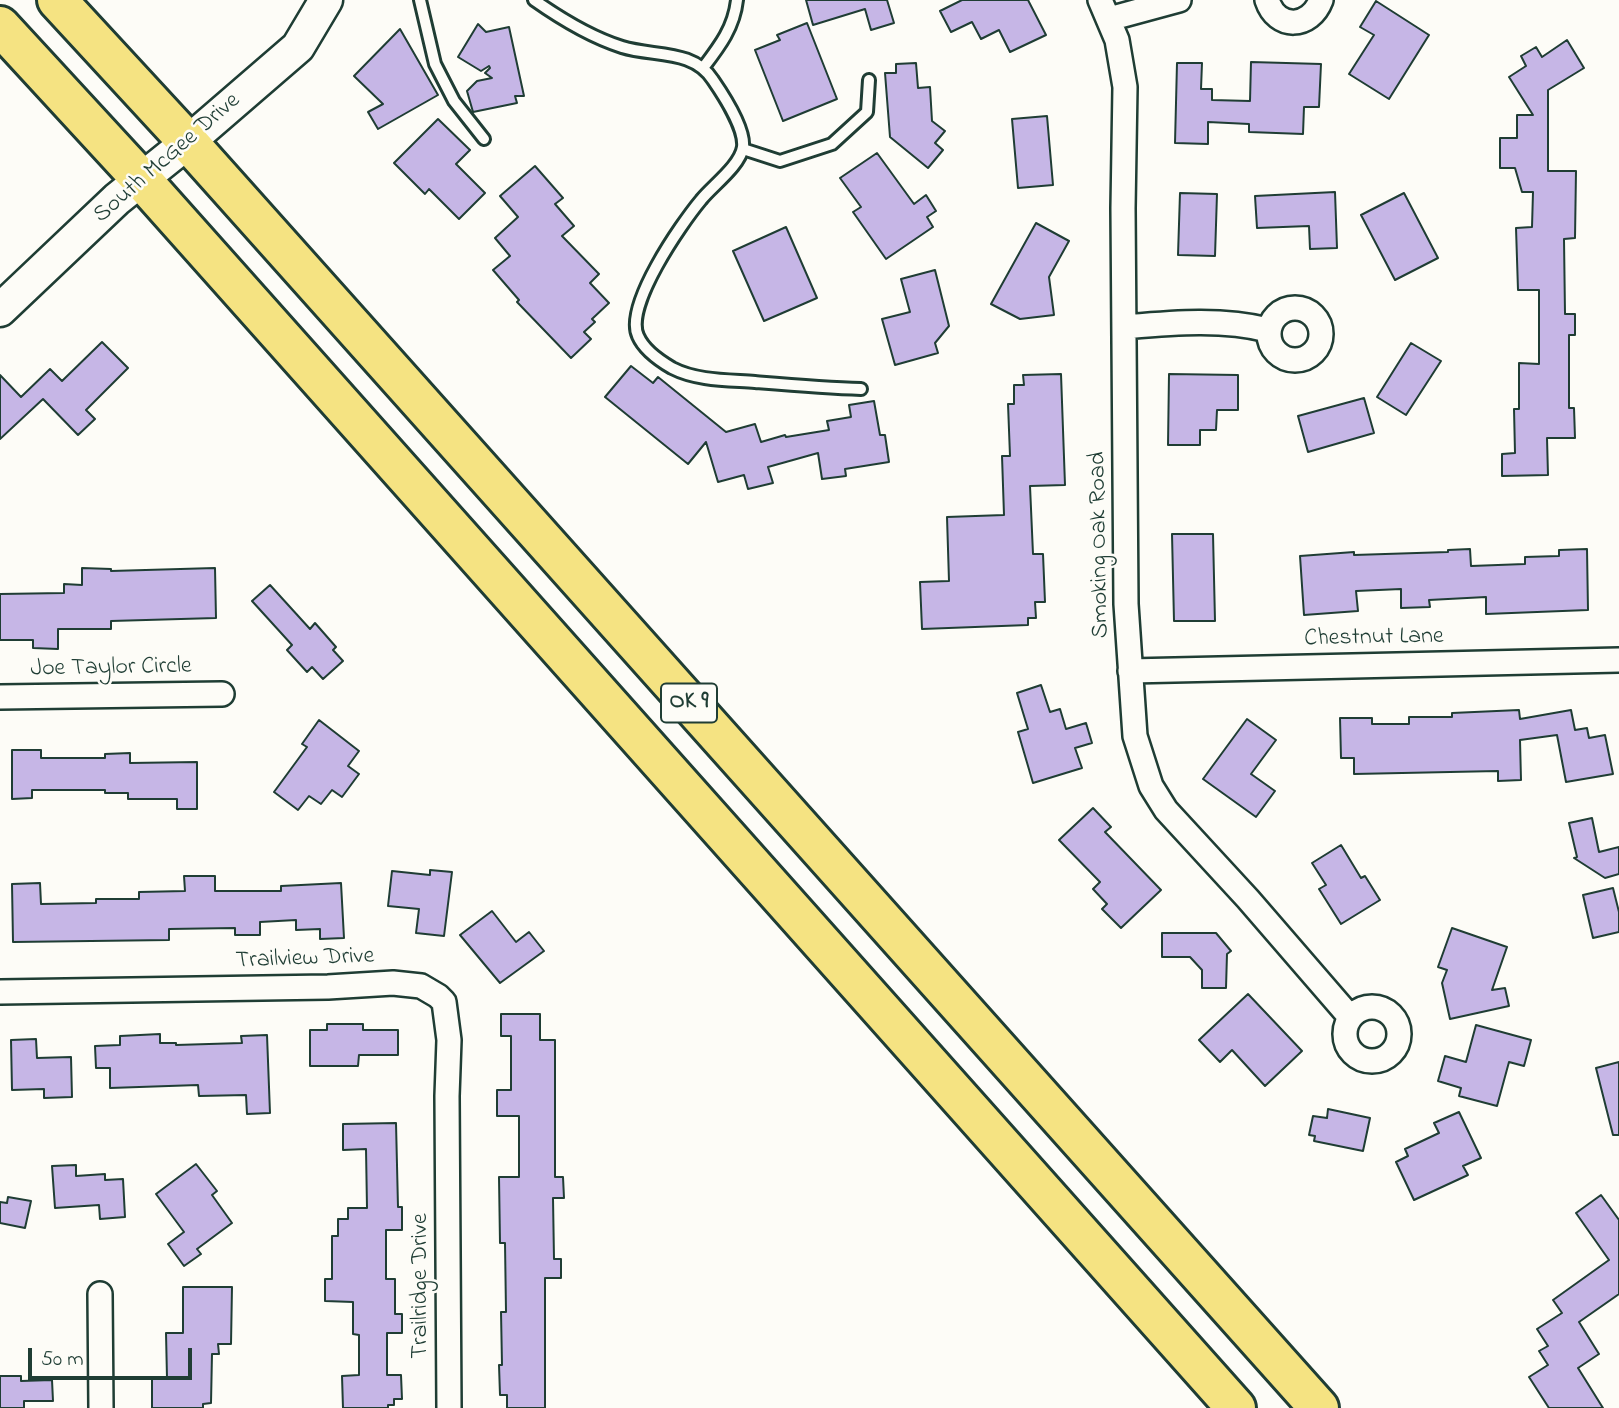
<!DOCTYPE html>
<html>
<head>
<meta charset="utf-8">
<style>
	body { margin:0 }
	#map { position:relative; width:1619px; height:1408px; overflow:hidden; background:#fdfcf7; font-family:"Indie Flower",sans-serif }
	canvas { display:block }
	.scale { position:absolute; left:28px; top:1348px; width:164px; height:32px; box-sizing:border-box; border:4px solid #1f3d34; border-top:0; padding-left:9px; font-size:21px; line-height:24px; white-space:nowrap; color:#1f3d34; -webkit-text-stroke:5px #fdfcf7; paint-order:stroke }
</style>
</head>
<body>
<div id="map">
<canvas width="1619" height="1408"></canvas>
<div class="scale">50 m</div>
</div>
<script>
const ctx = document.querySelector('canvas').getContext('2d');
ctx.lineJoin = 'round';
function fillPath(path, color) { ctx.fillStyle = color; ctx.fill(path, 'evenodd'); }
function stroke(path, color, width, dash) { ctx.strokeStyle = color; ctx.lineWidth = width; ctx.lineCap = dash ? 'butt' : 'round'; ctx.setLineDash(dash || []); ctx.stroke(path); }
function drawText(font, color, halo, rows, align = 'center') {
  ctx.font = font + ' "Indie Flower",sans-serif'; ctx.lineWidth = 5; ctx.setLineDash([]); ctx.textBaseline = 'middle'; ctx.strokeStyle = halo; ctx.fillStyle = color; for (const [text, x, y, turn = 0] of rows) {
    ctx.save(); ctx.translate(x, y); ctx.rotate((+turn || 0) * Math.PI / 180); ctx.textAlign = isNaN(turn) ? turn : align; if (halo) ctx.strokeText(text, 0, 0); ctx.fillText(text, 0, 0); ctx.restore();
  }
}
const building = new Path2D(`
	M806,0H887L894,23L871,30L865,9L813,25Z
	M962,0H1028L1046,35L1010,52L999,30L981,39L972,22L951,32L940,11Z
	M1376,1L1429,35L1389,99L1349,74L1374,35L1360,27Z
	M807,23L837,99L783,121L755,50L780,40L777,35Z
	M478,24L486,32L509,27L524,96H515L517,103L473,112L467,91L477,81L492,78L485,73L490,68L489,66L481,71L458,57Z
	M400,29L438,95L378,129L368,112L383,104L354,76Z
	M1567,40L1584,68L1548,90V171H1576L1575,238L1564,239L1565,314H1575V335H1569V408H1574L1575,438H1547L1548,475L1502,476V454L1515,453L1514,409H1519V363L1539,364V290H1518L1516,228L1532,227L1533,192H1522L1515,168H1500V138H1517V115H1533L1509,77L1526,66L1521,56L1536,47L1542,57Z
	M1251,62L1321,64L1319,107H1304L1303,134L1249,132V124L1208,122V144L1175,143L1177,63H1202L1201,89H1212V100L1250,101Z
	M916,63L918,88L930,87L932,121L945,131L935,143L943,150L928,168L890,137L885,73H896V64Z
	M1047,116L1053,185L1018,188L1012,119Z
	M438,119L470,150L456,164L485,193L459,219L429,189L425,194L394,163Z
	M877,153L914,204L926,195L936,211L927,217L933,227L886,259L853,212L861,207L840,178Z
	M535,166L563,198L555,204L574,226L562,236L599,274L590,283L609,303L592,319L595,322L584,332L591,339L571,358L517,302L519,300L493,270L510,256L495,238L518,217L500,196Z
	M1335,192L1337,248L1310,249L1309,226L1257,228L1255,196Z
	M1180,193L1217,194L1215,256L1178,255Z
	M1404,193L1438,258L1395,280L1361,215Z
	M1036,223L1069,241L1049,277L1054,315L1020,319L991,304Z
	M786,227L817,298L764,321L733,251Z
	M935,270L949,326L935,343L938,353L895,365L882,319L910,312L901,279Z
	M102,342L128,368L86,410L95,419L78,435L43,399L0,439V375L21,397L50,369L62,381Z
	M1411,343L1441,361L1406,415L1377,397Z
	M631,366L653,383L658,377L726,432L755,424L761,442L785,435L786,437L829,430L827,421L851,417L849,405L874,401L880,435H885L889,462L845,469L846,476L822,479L818,453L768,467L773,483L748,489L744,475L718,482L706,442L688,464L605,397Z
	M1061,374L1065,485L1030,486L1033,554H1043L1045,602H1035L1036,618H1028V625L922,629L920,582L949,581L947,517L1004,515L1002,456H1010L1008,404H1014V385H1024L1023,375Z
	M1169,374L1238,375V410H1217L1216,430H1200V445H1168Z
	M1364,398L1374,433L1308,452L1298,416Z
	M1172,534H1213L1215,621H1174Z
	M1470,549L1471,566L1525,564V557L1559,556V550L1587,549L1588,610L1486,614V597L1429,600L1430,607L1401,608V589L1356,591L1358,611L1304,615L1300,556L1354,552V555L1448,552V550Z
	M82,568L111,569V571L215,568L216,618L111,621V629H58V649L33,648V640H0V594L64,593V584L82,585Z
	M270,585L310,629L315,623L336,647L333,650L343,661L323,679L312,667L307,672L287,650L292,645L252,601Z
	M1041,685L1050,712L1060,709L1066,729L1086,723L1092,743L1075,748L1082,768L1033,783L1018,732L1028,729L1017,693Z
	M1519,710L1520,719L1571,710L1575,730L1587,728L1589,738L1605,735L1613,774L1566,782L1557,735L1520,740L1521,780L1498,781V771L1354,774V758H1341L1340,718H1372V724H1409V717H1452V713Z
	M1247,719L1276,740L1251,774L1275,791L1256,817L1203,779Z
	M319,720L359,751L348,766L359,774L342,797L332,790L321,804L309,796L298,810L274,792L307,747L302,744Z
	M12,750H41V758H105V754L130,753V763L197,762V809H177V799H128V793H105V790H32V798L12,799Z
	M1093,808L1111,827L1105,832L1161,890L1121,928L1102,909L1107,904L1093,889L1100,882L1059,840Z
	M1592,818L1599,852L1619,847V874L1605,878L1574,858L1577,857L1569,823Z
	M1341,845L1361,878L1365,876L1380,900L1341,924L1319,889L1326,885L1312,863Z
	M430,870L452,872L444,936L416,933L419,909L388,906L392,871L430,875Z
	M184,876H215V891H281V886L341,883L344,938L320,939V929L296,930V920L260,922V935H235V928L169,929V940L13,942L12,884L40,883L41,904L96,903V899H139V892L185,891Z
	M1613,888L1619,912V932L1593,938L1583,895Z
	M492,911L516,942L529,932L544,951L500,983L460,935Z
	M1452,928L1507,947L1492,990L1505,988L1509,1006L1450,1019L1442,983L1447,970L1438,967Z
	M1162,933H1216L1231,951L1227,954L1226,988H1202V970L1190,957H1162Z
	M1248,994L1302,1051L1265,1086L1232,1050L1220,1062L1199,1040Z
	M501,1014H540V1040H555V1177H563L564,1198H553L554,1259H561V1278H545V1408H507V1395H500L499,1365H502L501,1312H506L505,1243H500L499,1177H519V1116H497V1090H511V1036H501Z
	M327,1024H363V1030H398V1055H359L358,1066H310V1030H327Z
	M1476,1025L1531,1040L1524,1066L1509,1062L1497,1106L1459,1096L1461,1088L1438,1081L1445,1056L1466,1062Z
	M160,1034V1043H176V1045L242,1043L241,1036L267,1035L270,1113L247,1114L246,1095L199,1096L198,1085L110,1088V1068H96L95,1046L120,1045V1036Z
	M36,1039L37,1058L71,1057L72,1097L44,1098V1089L12,1090L11,1040Z
	M1619,1062V1135H1613L1596,1068Z
	M1328,1109L1370,1118L1363,1151L1314,1141L1315,1136L1309,1135L1313,1116L1327,1118Z
	M1459,1112L1481,1158L1463,1166L1468,1175L1414,1200L1396,1162L1408,1156L1405,1149L1439,1133L1434,1123Z
	M396,1123L398,1207H402V1230H386V1279H395V1314H402V1333H387V1375H401L402,1399H394V1405H388V1408H343L342,1376L359,1375V1335L353,1334V1302L325,1301V1279H332V1236H338V1219H348V1208H367L366,1149L343,1150V1124Z
	M196,1164L217,1191L212,1195L232,1223L197,1249L201,1254L184,1266L168,1244L184,1232L156,1194Z
	M76,1165V1176L105,1174V1180L123,1179L125,1217L100,1219L99,1205L55,1208L52,1166Z
	M1601,1195L1619,1220V1294L1579,1322L1599,1354L1578,1368L1603,1408H1549L1529,1377L1548,1365L1539,1351L1548,1346L1537,1329L1562,1313L1553,1300L1609,1260L1576,1213Z
	M8,1197L31,1201L25,1228L0,1223V1202L7,1203Z
	M183,1287H232L231,1344H218L219,1354H212L211,1403L203,1404V1408H152V1378H167L166,1333H183Z
	M0,1376H21V1381L52,1380L53,1401H24V1408H0Z`);
fillPath(building, '#c6b6e6');
stroke(building, '#1f3d34', 2);
const lane = new Path2D(`
	M420,0L435,64L454,101L484,139
	M534,0C561,19 590,37 622,47C654,57 693,49 713,80C724,96 745,129 743,147C740,166 712,186 701,200C681,224 624,306 638,336C644,350 660,361 672,368C697,381 729,380 755,382C791,385 826,388 861,389
	M703,68C719,47 734,28 737,0
	M743,149L780,161L832,144L867,112L869,80`);
const street = new Path2D(`
	M1100,0L1117,40L1125,87L1123,208L1126,604L1135,736L1151,786L1166,810L1248,899L1350,1017
	M1267,0C1277,30 1310,29 1321,0
	M1109,19L1179,0
	M1269 334a26 26 0 1 1 52 0a26 26 0 1 1-52 0Z
	M1124,327C1171,323 1222,318 1268,330
	M1130,671L1619,660
	M0,697L222,694
	M0,992L328,987L393,983L421,986L438,996L444,1002L449,1040L447,1096L449,1408
	M1345 1034a27 27 0 1 1 54 0a27 27 0 1 1-54 0Z
	M100,1294L101,1408`);
const secondary = new Path2D(`
	M0,310L117,199L188,142L298,47L326,0`);
const highway = new Path2D(`
	M57,0L188,142L1319,1408
	M0,26L141,179L1236,1408`);
stroke(lane, '#1f3d34', 16);
stroke(street, '#1f3d34', 28);
stroke(secondary, '#1f3d34', 37);
stroke(highway, '#1f3d34', 44);
stroke(lane, '#fdfcf7', 10);
stroke(street, '#fdfcf7', 23);
stroke(secondary, '#fdfcf7', 32);
stroke(highway, '#f5e382', 38);
for (const [x, y, w] of [
	[689,703,56]
]) { const box = new Path2D(); box.roundRect(x - w / 2, y - 19.5, w, 39, 5); ctx.fillStyle = '#fdfcf7'; ctx.fill(box); stroke(box, '#1f3d34', 2); }
drawText('bold 23px', '#1f3d34', null, [
	["OK 9",689,703]
]);
drawText('24px', '#1f3d34', '#fdfcf7', [
	["South McGee Drive",168,159,-41],
	["Smoking Oak Road",1101,545,-91],
	["Chestnut Lane",1374,639,-1],
	["Joe Taylor Circle",111,669,-1],
	["Trailview Drive",305,960,-2],
	["Trailridge Drive",422,1286,-90]
]);
</script>
</body>
</html>
